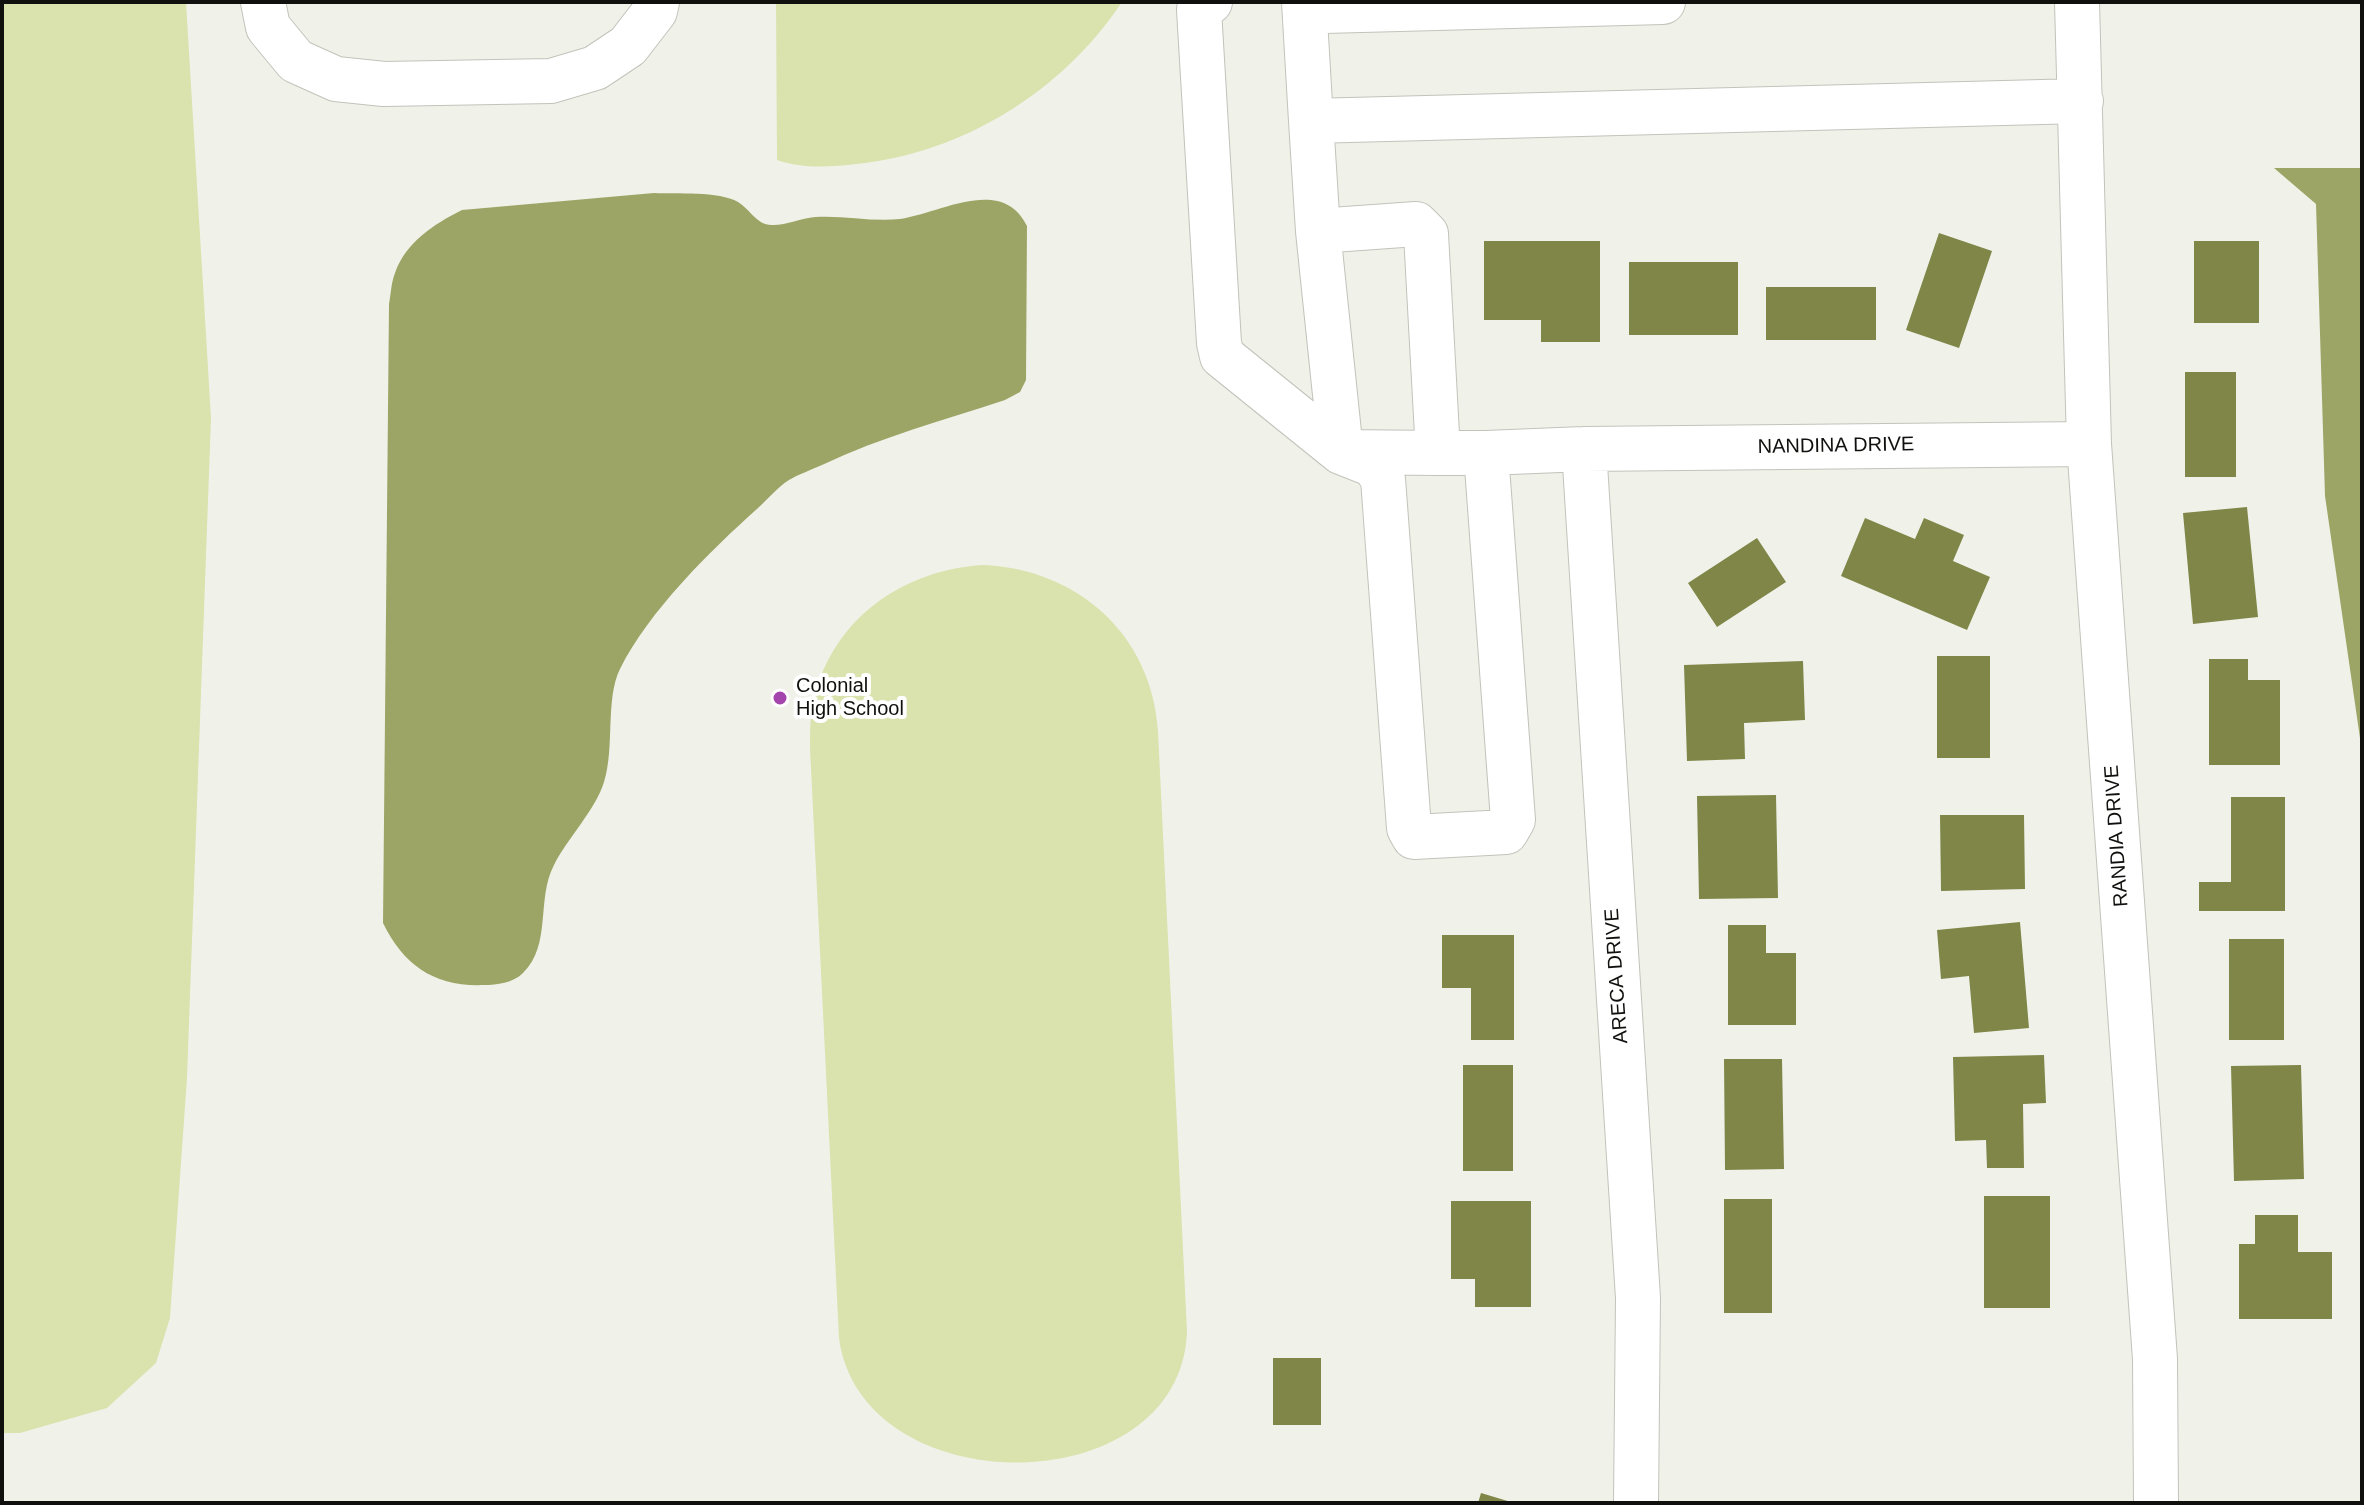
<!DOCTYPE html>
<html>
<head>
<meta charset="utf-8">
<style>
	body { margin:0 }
	#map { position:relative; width:2364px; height:1505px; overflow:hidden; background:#f0f2e9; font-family:Helvetica,sans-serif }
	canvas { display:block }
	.frame { position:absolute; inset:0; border:4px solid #10100e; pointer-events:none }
</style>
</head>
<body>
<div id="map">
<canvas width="2364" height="1505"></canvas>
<div class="frame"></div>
</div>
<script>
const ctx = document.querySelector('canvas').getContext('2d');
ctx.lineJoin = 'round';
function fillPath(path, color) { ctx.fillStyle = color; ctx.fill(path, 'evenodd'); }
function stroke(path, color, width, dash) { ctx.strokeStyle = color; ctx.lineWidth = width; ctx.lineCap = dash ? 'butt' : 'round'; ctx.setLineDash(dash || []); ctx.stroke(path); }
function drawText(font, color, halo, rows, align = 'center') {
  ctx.font = font + ' Helvetica,sans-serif'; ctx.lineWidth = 8; ctx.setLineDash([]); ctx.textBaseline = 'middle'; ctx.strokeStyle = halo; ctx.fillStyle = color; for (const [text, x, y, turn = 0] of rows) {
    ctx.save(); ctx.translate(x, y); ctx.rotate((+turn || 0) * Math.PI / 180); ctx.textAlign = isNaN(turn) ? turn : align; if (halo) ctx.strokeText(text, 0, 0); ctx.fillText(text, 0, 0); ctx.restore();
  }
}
fillPath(new Path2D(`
	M2,2H186L211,418L187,1078L170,1318L156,1363L107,1408L20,1433H2Z
	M776,2H1122C1063,91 963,153 857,164C830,167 803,169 777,160Z
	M983,565C1078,569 1152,635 1158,731L1187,1332C1180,1505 861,1505 839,1338L810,748C810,732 810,714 814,698C834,618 903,570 983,565Z`), '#dae2ae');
fillPath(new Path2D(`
	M2274,168H2362V752L2325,496L2316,204Z
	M654,193C676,194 719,191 738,202C750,209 757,226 773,225C787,225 801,218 815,217C843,215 872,222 900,219C941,213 1002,175 1027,226L1026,380L1020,392L1005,400C944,420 881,437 822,465C811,470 799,474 789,480C778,487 768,499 758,508C710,551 649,611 620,669C605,699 615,748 604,782C596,809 567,839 554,865C536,899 552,945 523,973C513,983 497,985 484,985C435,987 404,966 383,923L389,304C391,294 391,283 395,273C406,242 434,224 462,210Z`), '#9da566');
fillPath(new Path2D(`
	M1939,233L1992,251L1959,348L1906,330Z
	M1484,241H1600V342H1541V320H1484Z
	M2194,241H2259V323H2194Z
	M1629,262H1738V335H1629Z
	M1766,287H1876V340H1766Z
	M2185,372H2236V477H2185Z
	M2247,507L2258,617L2193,624L2183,513Z
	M1865,518L1915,539L1924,518L1964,535L1953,561L1990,577L1967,630L1841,576Z
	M1757,538L1786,582L1717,627L1688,583Z
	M1937,656H1990V758H1937Z
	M2209,659H2248V680H2280V765H2209Z
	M1803,661L1805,720L1744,723L1745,759L1687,761L1684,665Z
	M1776,795L1778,898L1699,899L1697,796Z
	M2231,797H2285V911H2199V882H2231Z
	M1940,815H2024L2025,889L1941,891Z
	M2020,922L2029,1028L1974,1033L1969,976L1941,979L1937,930Z
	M1728,925H1766V953H1796V1025H1728Z
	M1442,935H1514V1040H1471V988H1442Z
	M2229,939H2284V1040H2229Z
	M2044,1055L2046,1103L2023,1104L2024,1168H1987L1986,1140L1955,1141L1953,1057Z
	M1724,1059H1782L1784,1169L1725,1170Z
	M1463,1065H1513V1171H1463Z
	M2301,1065L2304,1179L2234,1181L2231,1066Z
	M1984,1196H2050V1308H1984Z
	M1724,1199H1772V1313H1724Z
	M1451,1201H1531V1307H1475V1279H1451Z
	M2255,1215H2298V1252H2332V1319H2239V1244H2255Z
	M1273,1358H1321V1425H1273Z
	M1481,1493L1511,1502V1503H1478Z`), '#7f8648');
const minor = new Path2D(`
	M263,2L268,27L296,61L336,79L384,84L551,81L595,68L628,46L655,11L657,2
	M1210,2L1199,10L1219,343L1222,356L1341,452L1374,465L1383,479L1409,828L1414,837L1506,832L1513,820L1486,453H1438L1426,234L1416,224L1318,231L1311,121L2081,101
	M1304,2L1311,121
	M1312,2L1324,11L1663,2
	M2077,2L2089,444L2155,1359L2156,1503
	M1318,231L1341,452L1438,453
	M1584,449L1638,1298L1636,1503
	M1486,453L1584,449L2089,444`);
stroke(minor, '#c2c3bb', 46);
stroke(minor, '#fff', 44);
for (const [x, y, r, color] of [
	[780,698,8,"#a445ad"]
]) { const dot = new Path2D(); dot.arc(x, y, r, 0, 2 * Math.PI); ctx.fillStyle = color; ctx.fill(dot); stroke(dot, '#fff', 3); }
drawText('20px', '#10100e', '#fff', [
	["NANDINA DRIVE",1836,446,-1],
	["RANDIA DRIVE",2117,836,-94],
	["ARECA DRIVE",1617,976,-94]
]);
drawText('20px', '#10100e', '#fff', [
	["Colonial",796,686],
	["High School",796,709]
], 'left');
</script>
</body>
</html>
